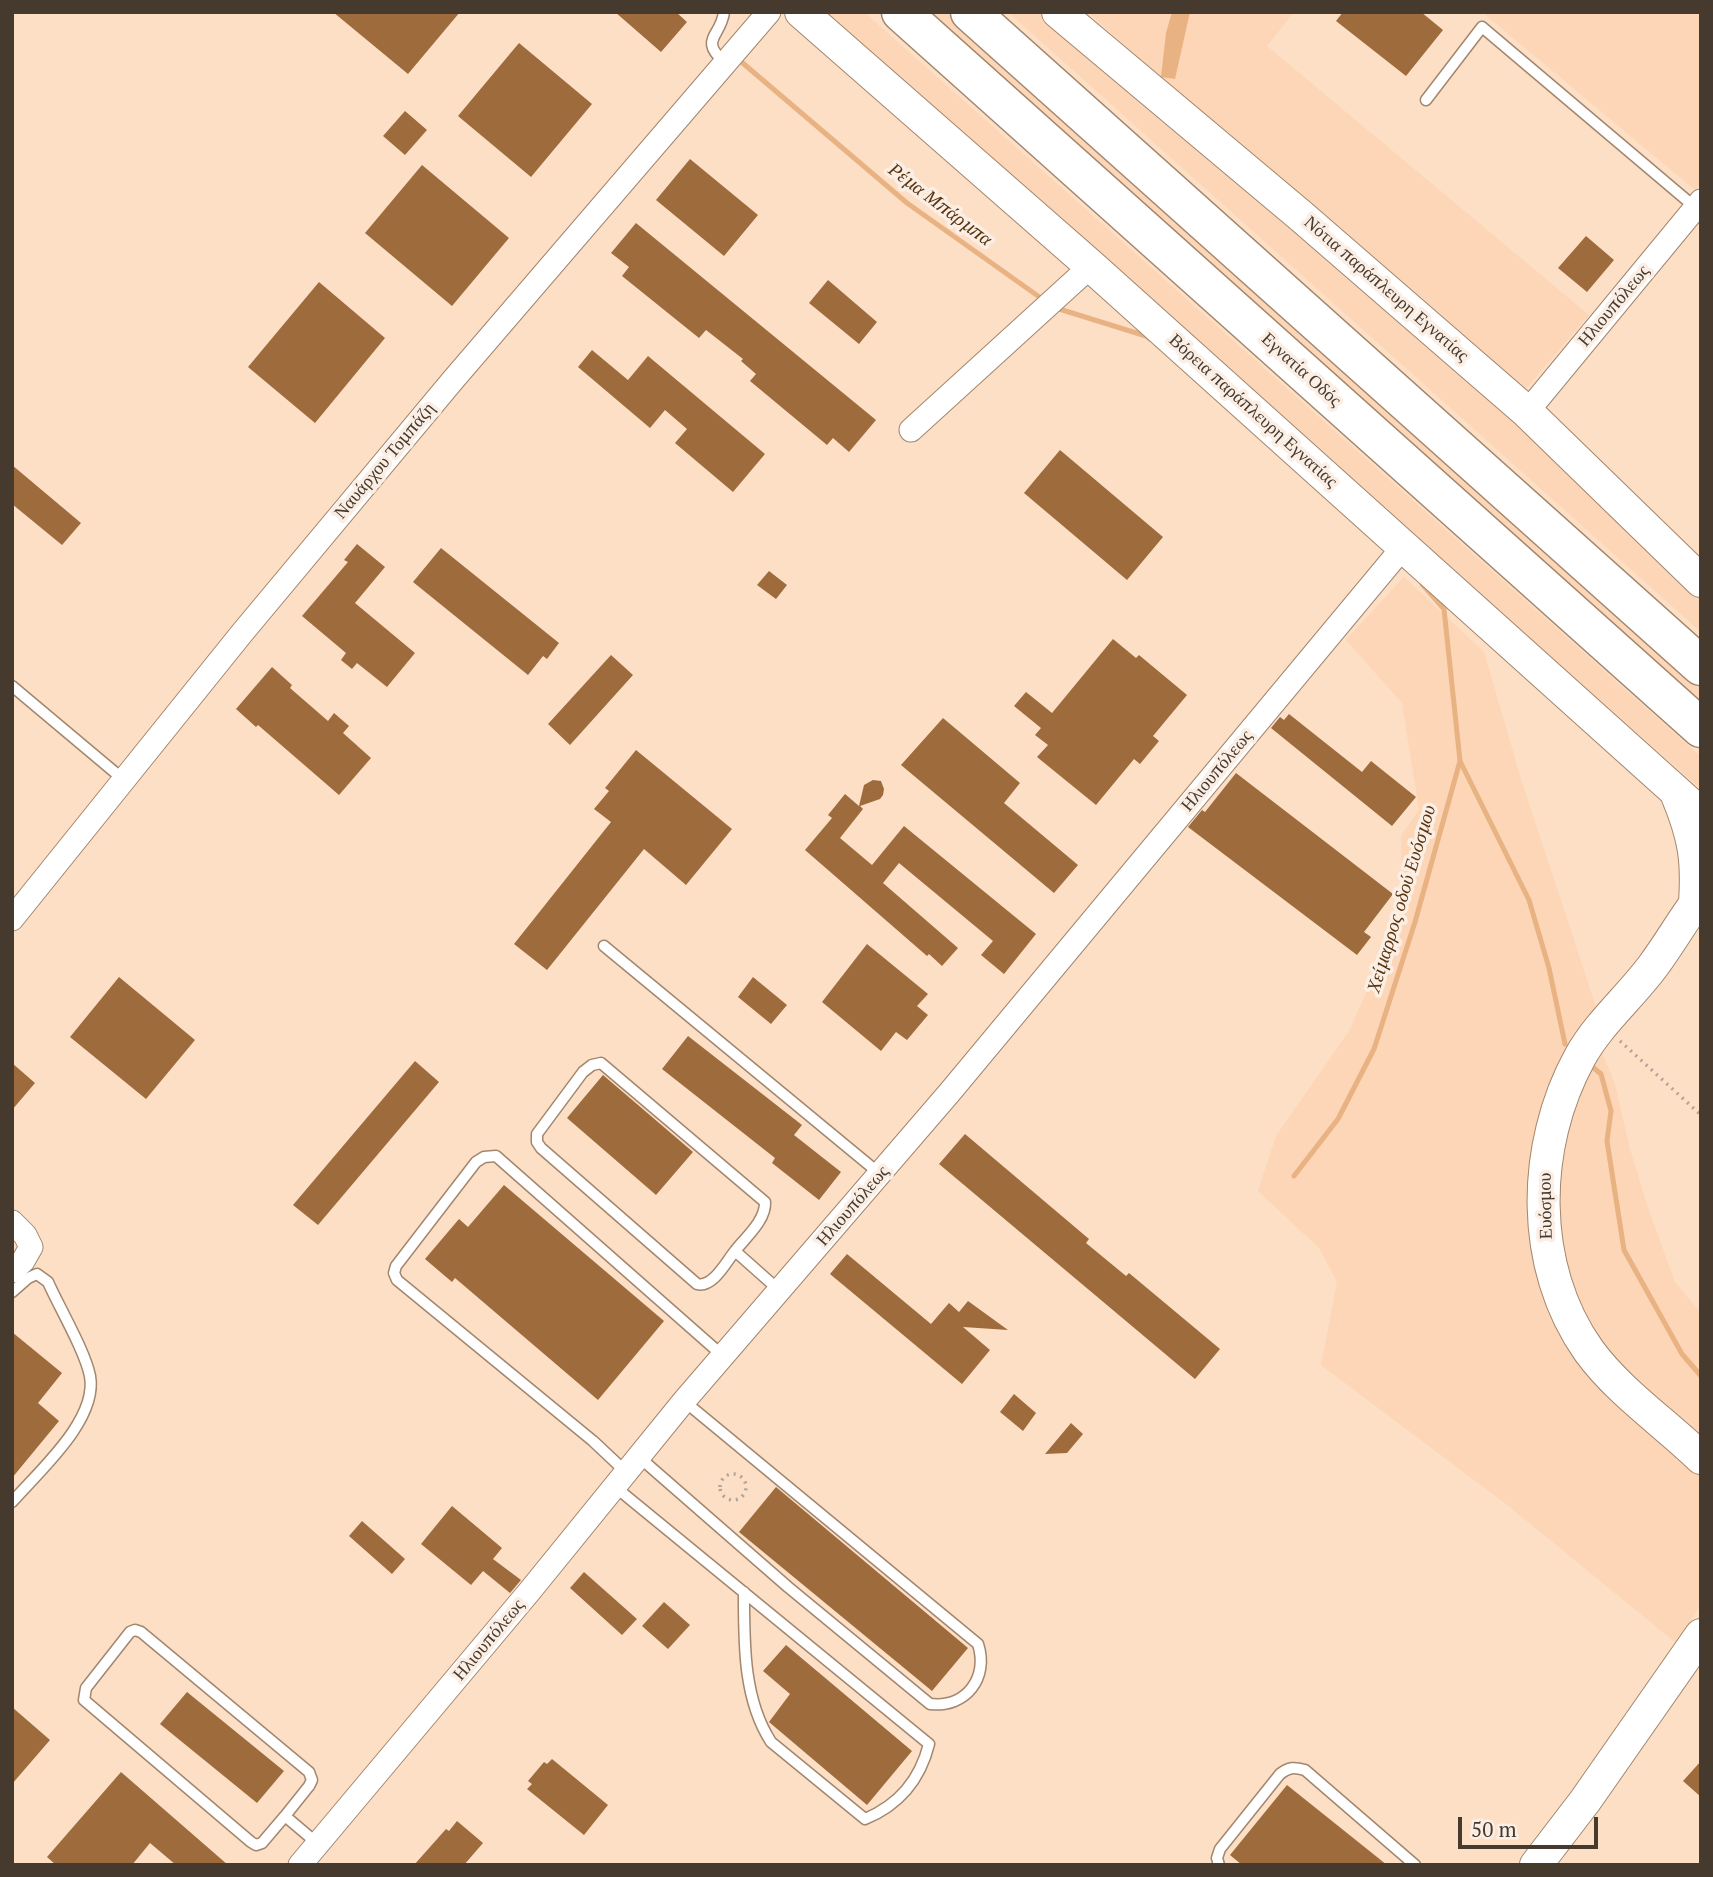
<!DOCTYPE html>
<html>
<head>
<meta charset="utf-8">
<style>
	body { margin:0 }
	#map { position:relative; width:1713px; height:1877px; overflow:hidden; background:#fbeee4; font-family:"PT Serif",serif }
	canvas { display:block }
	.frame { position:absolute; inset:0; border:14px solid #463a2f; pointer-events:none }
	.scale { position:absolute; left:1458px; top:1817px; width:140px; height:32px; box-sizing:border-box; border:4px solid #463a2f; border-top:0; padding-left:9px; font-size:21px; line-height:24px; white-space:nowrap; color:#463a2f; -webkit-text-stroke:5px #fbeee4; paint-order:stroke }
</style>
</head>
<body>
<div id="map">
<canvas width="1713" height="1877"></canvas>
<div class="frame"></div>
<div class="scale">50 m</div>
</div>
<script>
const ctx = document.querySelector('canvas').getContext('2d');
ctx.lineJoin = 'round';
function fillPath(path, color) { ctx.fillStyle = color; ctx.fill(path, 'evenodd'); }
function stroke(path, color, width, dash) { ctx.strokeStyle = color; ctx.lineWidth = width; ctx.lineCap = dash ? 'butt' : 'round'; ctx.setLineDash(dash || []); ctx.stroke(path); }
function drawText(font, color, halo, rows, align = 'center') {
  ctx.font = font + ' "PT Serif",serif'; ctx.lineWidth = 7; ctx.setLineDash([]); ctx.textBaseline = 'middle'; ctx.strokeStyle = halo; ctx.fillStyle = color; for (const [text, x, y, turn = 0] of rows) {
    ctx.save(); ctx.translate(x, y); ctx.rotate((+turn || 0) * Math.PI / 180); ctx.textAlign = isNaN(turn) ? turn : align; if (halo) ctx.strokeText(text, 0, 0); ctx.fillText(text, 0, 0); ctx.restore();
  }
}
fillPath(new Path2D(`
	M12,12H1701V1865H12Z`), '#fddfc6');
fillPath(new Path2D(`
	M818,12H864L1701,757V789Z
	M929,12H945L1701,689V703Z
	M1008,12H1055L1701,587V632Z
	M1088,12H1294L1267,46L1589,315L1518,398Z
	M1482,12H1701V183L1695,190Z
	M1404,577L1484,652L1521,779L1597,1010L1603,1055L1615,1084L1630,1149L1648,1208L1675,1282L1701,1313V1604L1676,1643L1506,1504L1321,1365L1337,1282L1319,1248L1258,1191L1276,1136L1349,1031L1402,913L1401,836L1419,810L1402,703L1346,640Z`), '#fcd6b6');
fillPath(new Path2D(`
	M1172,12H1190L1175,79L1161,77L1166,33Z`), '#e9b282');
stroke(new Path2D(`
	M738,59L907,203L1045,301
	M1056,308L1146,336L1150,339
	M1460,761L1529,900L1549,968L1565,1044
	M1589,1064L1601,1074L1611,1111L1607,1141L1624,1250L1682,1354L1701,1376
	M1294,1176L1338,1119L1374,1049L1415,922L1460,761L1444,609L1422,584`), '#e9b282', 5);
fillPath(new Path2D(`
	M333,12H460L408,74Z
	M615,12H676L687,22L661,52Z
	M1343,12H1421L1443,30L1406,76L1336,21Z
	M519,43L592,104L531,177L458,116Z
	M405,111L427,130L405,155L383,136Z
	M690,159L758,215L724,256L656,200Z
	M422,165L509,238L452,306L365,233Z
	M636,223L876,420L849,452L833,438L827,445L750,381L756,374L741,361L743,359L706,330L699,338L622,276L629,267L611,253Z
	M1586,236L1614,260L1587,292L1558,268Z
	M828,280L877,322L859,344L809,303Z
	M319,282L385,338L315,423L248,367Z
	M592,350L628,380L648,356L765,454L733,492L675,443L687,429L665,410L650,428L578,367Z
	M1060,450L1163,537L1127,580L1024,493Z
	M12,465L81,523L62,545L12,504Z
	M357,544L385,567L355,603L415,653L387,687L357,663L352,669L341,660L346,653L302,616L348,562L344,560Z
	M441,548L559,643L547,659L543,656L528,675L413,582Z
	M769,571L787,585L776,599L757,585Z
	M1113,639L1136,658L1139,655L1187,695L1153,736L1159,741L1140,764L1134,759L1096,805L1037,757L1048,745L1035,735L1041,728L1014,706L1026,692L1052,713Z
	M611,655L633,675L570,745L548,724Z
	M272,667L292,685L290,688L328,721L334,713L349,726L343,733L371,758L339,795L258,725L256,727L236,709Z
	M1289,714L1362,772L1371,761L1416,797L1392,826L1271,728L1280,717L1284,720Z
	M943,718L1020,783L1004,803L1078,865L1054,893L901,765Z
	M636,750L732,829L686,885L644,849L547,970L514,944L611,822L594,809L609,791L605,788Z
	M1236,773L1393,894L1364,932L1371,937L1357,955L1188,827L1202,810L1205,812Z
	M873,780L881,781L884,789L883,795L880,799L860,806L863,809L840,838L872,865L904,826L1036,934L1004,974L981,955L993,941L899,863L883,883L958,948L942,966L929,954L927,956L805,850L832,818L828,815L845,794L859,806L864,785Z
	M867,944L928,994L917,1006L928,1015L907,1040L896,1032L881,1051L822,1002Z
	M119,977L195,1040L146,1099L70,1037Z
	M753,977L787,1005L771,1024L738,997Z
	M688,1036L802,1125L794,1135L841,1172L819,1200L772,1163L775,1158L662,1069Z
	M415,1061L439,1082L318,1225L293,1205Z
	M12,1063L35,1083L12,1110Z
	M603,1075L693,1152L656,1195L567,1118Z
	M965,1134L1089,1239L1086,1243L1126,1276L1129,1273L1220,1349L1195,1379L939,1164Z
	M504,1185L664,1321L598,1400L455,1278L452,1282L425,1259L459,1219L468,1227Z
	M847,1254L931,1324L949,1303L959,1312L968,1301L1008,1330L963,1327L990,1350L962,1384L830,1274Z
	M12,1332L62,1373L38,1403L59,1421L12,1478Z
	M1014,1394L1036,1413L1023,1431L1000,1412Z
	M1071,1423L1083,1434L1067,1453L1045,1454Z
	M776,1487L968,1648L932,1691L739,1532Z
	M452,1506L502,1548L493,1559L521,1580L510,1593L483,1571L471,1585L421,1544Z
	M362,1521L405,1559L392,1574L349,1536Z
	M584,1572L637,1619L622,1635L570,1588Z
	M664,1602L690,1625L668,1649L642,1626Z
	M786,1645L912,1751L867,1805L769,1722L790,1694L763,1671Z
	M187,1692L284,1771L257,1803L160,1724Z
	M12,1707L50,1740L12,1784Z
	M552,1759L608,1805L584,1835L527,1789L532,1784L528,1781L544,1762L547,1764Z
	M1701,1761V1797L1683,1781Z
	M121,1772L228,1865H176L150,1843L132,1865H56L47,1857Z
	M1287,1785L1387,1865H1242L1230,1855Z
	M457,1821L483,1843L464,1865H414L446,1829L449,1831Z`), '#9e6b3d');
const lane = new Path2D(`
	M724,12C721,37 698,39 725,63
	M1426,100L1482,27L1696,208
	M12,686L124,780
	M604,946L880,1174
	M735,1251C746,1237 766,1220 765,1202L601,1063L592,1065L583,1072L537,1134V1142L541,1148L697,1284C713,1288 726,1262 735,1251L780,1291
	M12,1292L28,1278L37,1274L48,1282C59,1307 85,1351 90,1376C98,1420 39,1471 12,1502
	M639,1457L788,1587L930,1704C966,1708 989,1678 978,1644L684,1401
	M626,1472L593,1441L397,1280L394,1273L396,1266L476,1162L484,1157L496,1156L723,1356
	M614,1486L929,1744C920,1780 899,1805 865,1819L771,1742C743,1699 744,1642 744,1592
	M285,1816L262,1843L256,1845L251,1842L84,1700L86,1688L130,1632L135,1630L141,1632L309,1772L312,1780L309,1786L285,1816L318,1844
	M1219,1865L1217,1858L1220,1849L1280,1774C1289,1767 1294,1767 1305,1770L1415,1865`);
const street = new Path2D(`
	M1527,412L1701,201
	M911,430L1091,266
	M12,919L242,633L453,380L769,12
	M12,1222L25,1235L31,1247L23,1261L12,1271
	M300,1865L529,1592L684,1401L950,1092L1404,546`);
const secondary = new Path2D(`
	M801,12L1091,266L1701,814
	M1058,12L1301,216L1527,412L1701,581
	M1677,795C1694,836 1698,859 1695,903
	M1701,896C1684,918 1670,943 1653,966C1630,997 1598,1024 1580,1057C1531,1146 1529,1267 1589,1351C1619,1392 1665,1423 1701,1458
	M1536,1865L1585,1801L1701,1635`);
const highway = new Path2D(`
	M901,12L1701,728
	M970,12L1701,666`);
stroke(lane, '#a2866e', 13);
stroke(street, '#a2866e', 25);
stroke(secondary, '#a2866e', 34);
stroke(highway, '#a2866e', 41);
stroke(new Path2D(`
	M1620,1041L1701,1115
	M720 1487a13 13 0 1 1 26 0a13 13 0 1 1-26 0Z`), '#b1a49a', 3.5, [2, 5]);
stroke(lane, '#fff', 10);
stroke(street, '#fff', 23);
stroke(secondary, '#fff', 32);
stroke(highway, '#fff', 38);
drawText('18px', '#463a2f', '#fbeee4', [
	["Νότια παράπλευρη Εγνατίας",1386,289,41],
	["Ηλιουπόλεως",1614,306,-50],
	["Εγνατία Οδός",1301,370,42],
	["Βόρεια παράπλευρη Εγνατίας",1253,411,42],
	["Ναυάρχου Τομπάζη",385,461,-50],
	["Ηλιουπόλεως",1217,771,-50],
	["Ηλιουπόλεως",853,1206,-49],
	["Ευόσμου",1546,1206,-91],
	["Ηλιουπόλεως",489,1640,-50]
]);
drawText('italic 19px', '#58330f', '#fbeee4', [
	["Ρέμα Μπάρμπα",940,205,37],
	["Χείμαρρος οδού Ευόσμου",1402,899,-73]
]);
</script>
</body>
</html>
